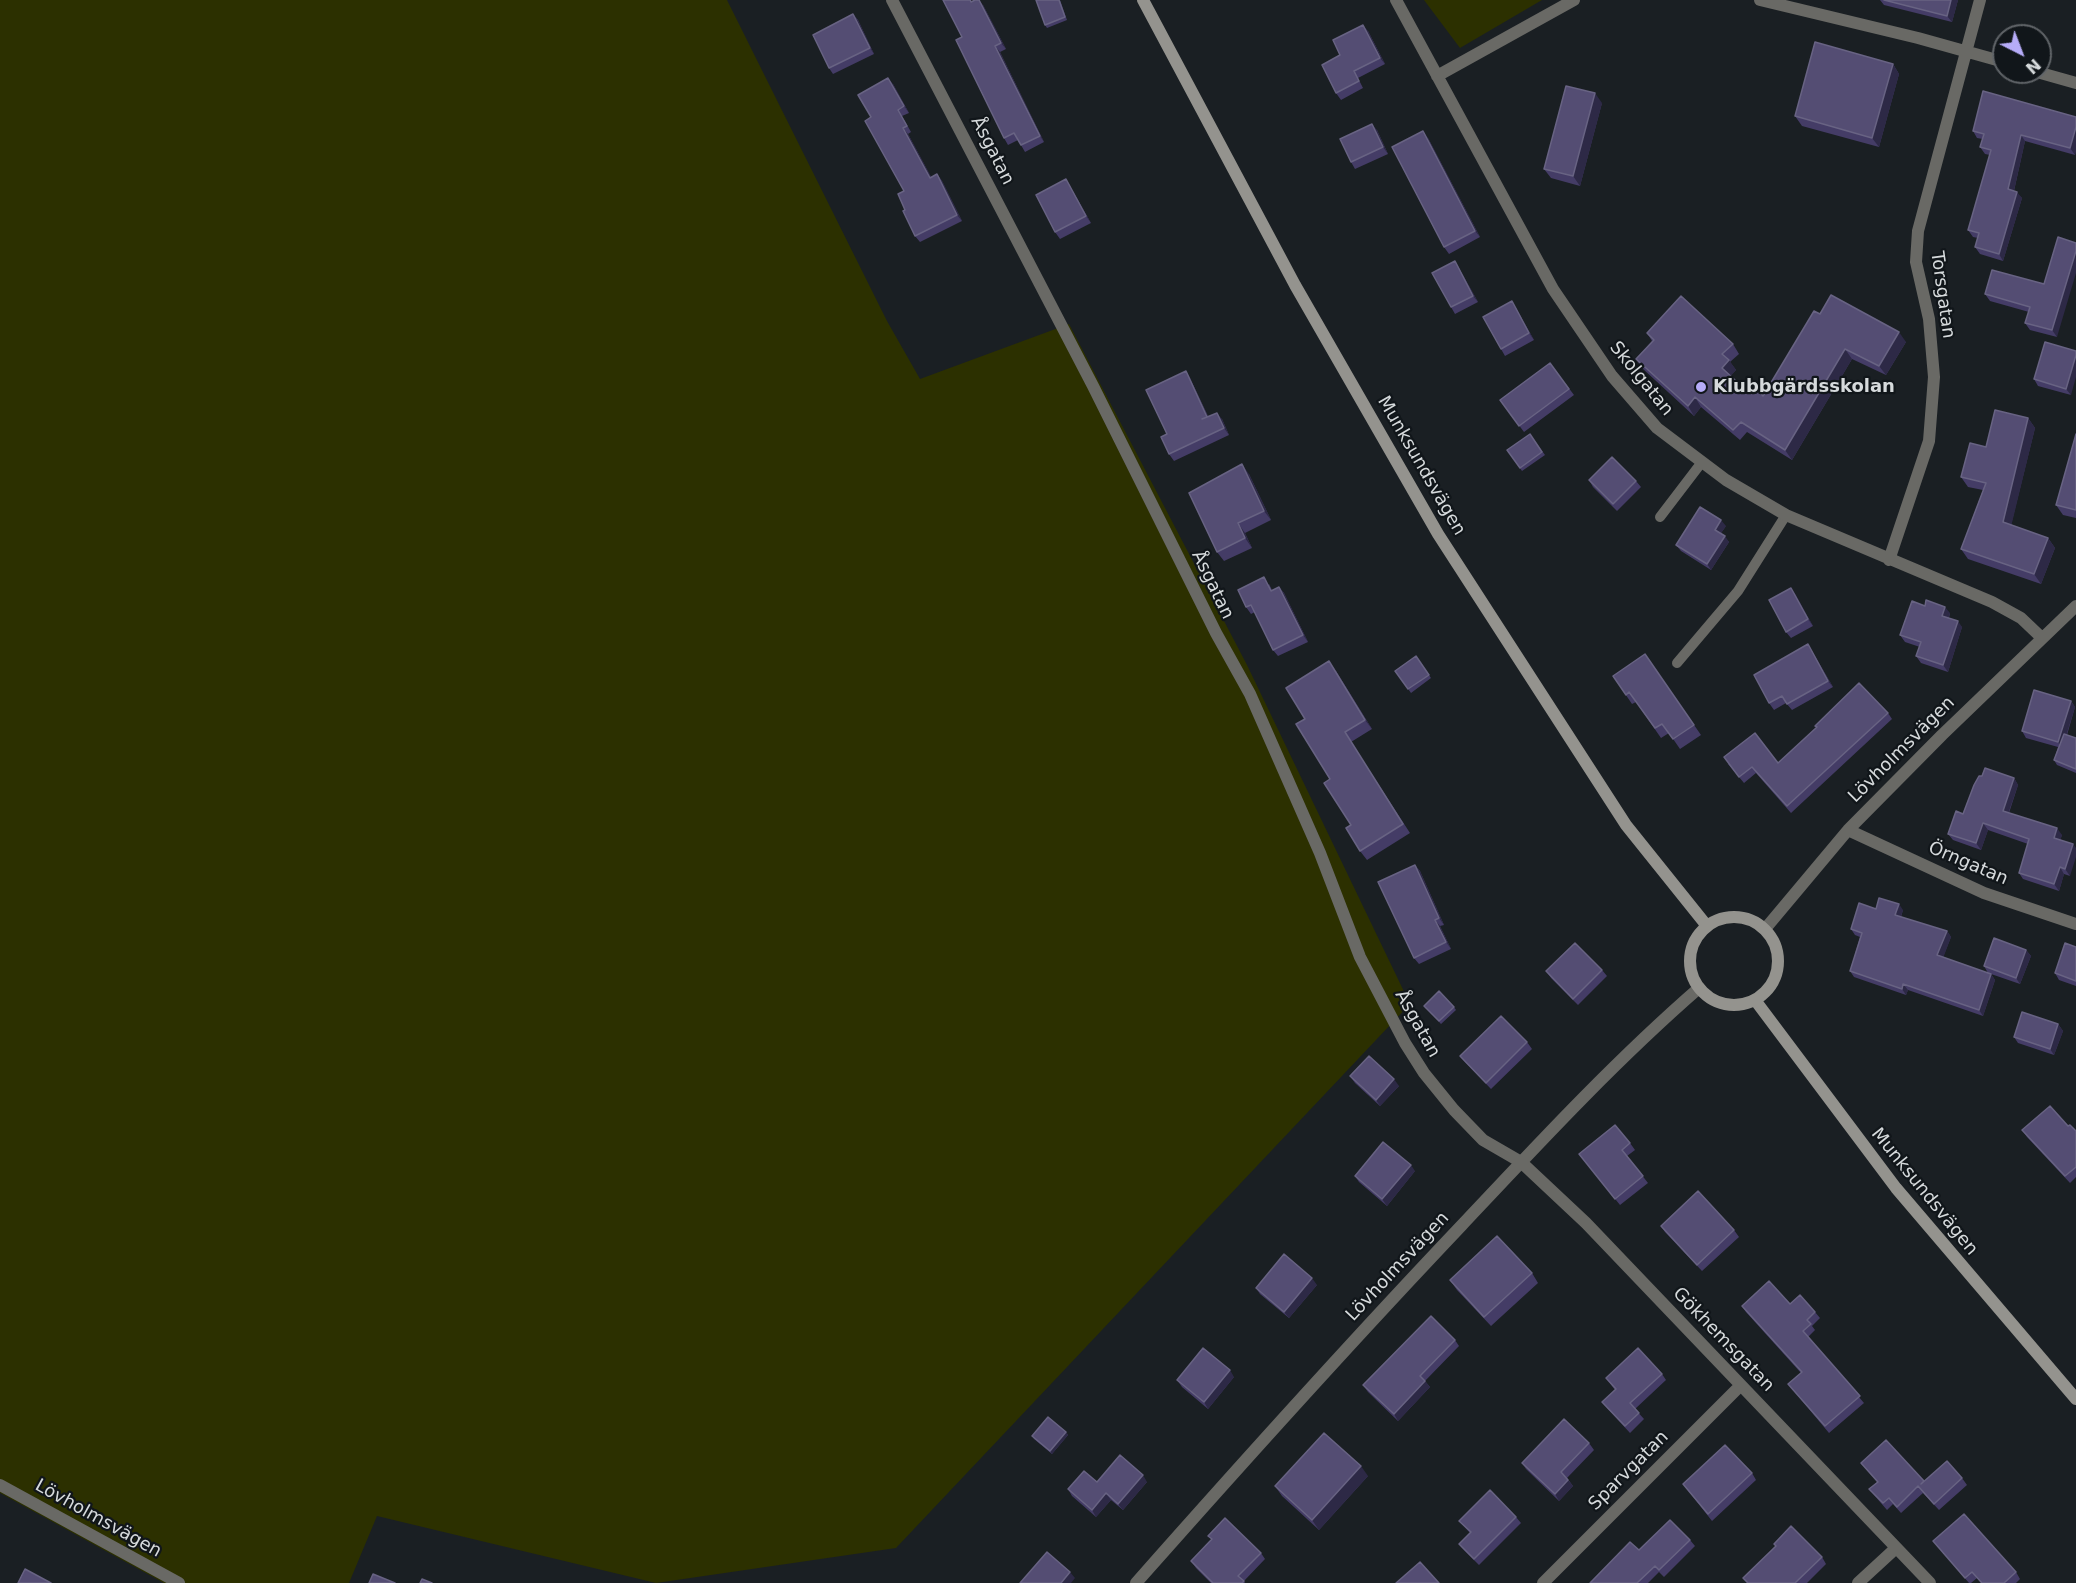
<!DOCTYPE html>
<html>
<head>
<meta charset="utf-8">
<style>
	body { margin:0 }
	#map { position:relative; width:2076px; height:1583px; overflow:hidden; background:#1a1f23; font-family:"DejaVu Sans",sans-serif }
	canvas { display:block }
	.north { position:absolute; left:1992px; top:24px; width:60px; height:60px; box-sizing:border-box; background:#11161a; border:2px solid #606468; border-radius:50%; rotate:138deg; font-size:16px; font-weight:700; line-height:24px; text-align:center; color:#d6dadc }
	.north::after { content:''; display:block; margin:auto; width:21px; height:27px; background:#b6acf8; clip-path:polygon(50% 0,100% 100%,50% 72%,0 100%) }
</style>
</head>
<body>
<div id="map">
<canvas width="2076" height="1583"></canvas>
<div class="north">N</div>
</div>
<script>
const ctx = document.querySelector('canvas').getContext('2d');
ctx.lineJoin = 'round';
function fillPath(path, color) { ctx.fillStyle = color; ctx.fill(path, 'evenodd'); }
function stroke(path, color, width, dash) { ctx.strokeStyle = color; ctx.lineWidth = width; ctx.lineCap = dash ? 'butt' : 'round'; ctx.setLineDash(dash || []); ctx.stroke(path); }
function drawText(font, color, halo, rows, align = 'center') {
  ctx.font = font + ' "DejaVu Sans",sans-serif'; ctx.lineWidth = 4.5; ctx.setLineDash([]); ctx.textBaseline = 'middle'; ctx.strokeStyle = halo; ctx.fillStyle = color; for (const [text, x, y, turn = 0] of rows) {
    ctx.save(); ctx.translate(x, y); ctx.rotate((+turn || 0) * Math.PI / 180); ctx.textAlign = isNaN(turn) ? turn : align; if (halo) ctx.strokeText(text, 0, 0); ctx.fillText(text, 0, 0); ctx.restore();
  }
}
fillPath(new Path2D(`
	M0,0H727L887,321L920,379L1069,324L1247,665L1410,1004L896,1548L656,1583L377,1516L349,1583H164L0,1493Z
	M1424,0H1542L1460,48Z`), '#2c3000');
stroke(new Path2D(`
	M1660,517L1702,462
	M1677,663L1738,591L1786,515`), '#696965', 10);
stroke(new Path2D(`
	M892,0L1093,386L1216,633L1250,694L1320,853L1360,957L1405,1043L1424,1073L1454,1110L1483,1140L1521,1162L1586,1223L1930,1583
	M1396,0L1553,289L1612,376L1657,428L1726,480L1786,515L1992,602L2021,618L2042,638
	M1760,0L1918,38L2004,62
	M2037,72L2076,83
	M1437,76L1574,0
	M1889,560L1929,441L1934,377L1929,319L1916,262L1918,231L1980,0
	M1848,830L1984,893L2076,924
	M1765,929L1848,830L1942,735L2076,606
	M0,1485L179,1583
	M1136,1583C1243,1462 1351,1342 1462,1225C1538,1144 1615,1061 1699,988
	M1543,1583L1741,1385
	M1858,1583L1896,1548`), '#696965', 12);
stroke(new Path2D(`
	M1143,0L1295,285L1438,534L1626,825L1707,926
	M1690 961a44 44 0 1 1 88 0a44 44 0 1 1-88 0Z
	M1755,1000L1896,1188L2076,1399`), '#94938e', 12);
fillPath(new Path2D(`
	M972,0V2L983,5L1006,49L1000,52L1044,142L1025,152L1018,140L1008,145L1004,138L962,37Z
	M1060,0L1067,20L1047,28L1045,25Z
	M1880,0H1958L1952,22L1884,5Z
	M853,14L858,20L874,54L833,74L829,68Z
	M1368,31L1385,64L1358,78L1363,88L1341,100L1336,93L1340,55Z
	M1893,64L1899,74L1879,147L1802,126L1795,116Z
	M893,84L909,113L902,116L911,132L908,134L931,177L937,174L942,181L962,221L920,242L915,236L905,210Z
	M1602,103L1580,186L1551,178L1544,169Z
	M2076,117V150L2075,155L2025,141L2014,191L2022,198L2003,261L1980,254L1975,247L1978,238L1973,237L1968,230L1990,155L1985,154L1980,147L1983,139L1977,138L1973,131Z
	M1377,130L1388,154L1355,169L1351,162Z
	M1428,138L1480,237L1449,254L1444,247Z
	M1066,179L1070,186L1091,223L1060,239L1055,232Z
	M1455,261L1459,268L1478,302L1455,314L1451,307Z
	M2044,284L2057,337L2030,330L2025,323L2029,312L1990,301L1985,294Z
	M1516,308L1534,340L1505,356L1501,349Z
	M1820,314L1906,342L1886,375L1852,359L1792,460L1747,432L1740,440L1701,407L1694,416L1642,368L1636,359L1652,341L1647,333L1733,344L1739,354L1730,362L1736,370L1730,376L1749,393L1763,396Z
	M2045,342L2071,395L2038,386L2034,379Z
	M1550,363L1574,395L1524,432L1500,400Z
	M1186,371L1190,378L1208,416L1222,419L1229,435L1174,461L1169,454L1167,434Z
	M2028,418L2035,428L2011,525L2048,538L2055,548L2041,584L1968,559L1961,549L1983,490L1968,487L1961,477L1986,447Z
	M1530,434L1545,455L1522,471L1507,450Z
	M2076,434V518L2063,515L2056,505Z
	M1249,474L1271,520L1245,533L1252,548L1224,561L1217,552Z
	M1589,480L1636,481L1641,487L1617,511L1593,487Z
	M1726,526L1721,533L1729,542L1711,570L1681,551L1676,545Z
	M1269,584L1272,590L1279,587L1284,593L1308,642L1278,656L1273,650L1255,612L1251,614L1246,607Z
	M1791,588L1813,626L1791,638L1786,632Z
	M1950,613L1949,618L1962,627L1948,672L1921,663L1916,656L1920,647L1905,642L1900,635Z
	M1812,651L1833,687L1792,710L1786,703L1774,710L1769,703Z
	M1645,654L1701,735L1680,749L1669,733L1661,738L1636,702L1632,704L1613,676Z
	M1416,656L1431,678L1411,693L1395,671Z
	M1336,671L1372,729L1351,742L1410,833L1367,860L1360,851L1351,825L1305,719Z
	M2071,701L2075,707L2067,735L2076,738V773L2057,765L2054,760L2058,747L2026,738L2022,731Z
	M1888,713L1892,719L1791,813L1756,773L1744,783L1728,764L1778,763Z
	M1982,776L2014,778L2018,785L2009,813L2062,835L2060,840L2070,876L2064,874L2059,891L2023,879L2019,873L2028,844L1988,830L1981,850L1953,840L1948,834L1963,814Z
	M1415,865L1420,871L1444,925L1440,926L1451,949L1419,964L1414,958Z
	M1876,909L1903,910L1901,917L1947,931L1951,937L1943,957L1988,973L1984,966L2026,950L2031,956L2020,984L1991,974L1995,980L1983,1016L1908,990L1906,995L1854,977L1850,971L1860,937L1855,935L1851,929Z
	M2076,947V986L2059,980L2055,973Z
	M1602,970L1607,976L1578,1005L1551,978L1546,971Z
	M1424,1006L1454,1007L1456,1010L1441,1024Z
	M2058,1024L2063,1031L2054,1055L2018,1043L2014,1037Z
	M1527,1042L1532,1049L1491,1089L1465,1062L1460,1056Z
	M1350,1076L1399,1086L1380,1106L1355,1083Z
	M2068,1126L2076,1131V1177L2070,1183L2027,1137L2022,1130Z
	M1630,1143L1635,1150L1627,1156L1648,1183L1620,1205L1579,1154Z
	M1415,1171L1387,1206L1359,1182L1355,1176Z
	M1661,1226L1734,1230L1739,1237L1702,1271L1665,1232Z
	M1532,1273L1538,1283L1491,1326L1457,1290L1450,1280Z
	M1317,1285L1289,1318L1260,1294L1256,1288Z
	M1790,1304L1815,1312L1820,1318L1812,1326L1815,1330L1808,1337L1864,1403L1829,1433L1788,1384L1801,1373L1746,1312L1742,1306Z
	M1455,1340L1459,1346L1425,1381L1430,1387L1398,1421L1368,1392L1363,1385Z
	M1662,1374L1666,1380L1635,1409L1644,1419L1630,1433L1607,1408L1602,1402L1615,1390L1606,1378Z
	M1234,1377L1208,1409L1182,1387L1177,1380Z
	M1066,1432L1068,1435L1052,1454L1034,1439L1032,1436Z
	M1589,1443L1594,1450L1567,1478L1573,1486L1559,1501L1526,1469L1522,1463Z
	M1861,1463L1924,1481L1962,1478L1967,1485L1939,1510L1923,1493L1901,1513L1893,1504L1887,1510L1874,1495L1869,1489L1877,1482Z
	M1752,1473L1756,1480L1712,1521L1683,1484Z
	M1368,1476L1319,1530L1282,1496L1275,1486Z
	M1097,1482H1147L1123,1510L1111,1500L1096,1517L1072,1496L1068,1489Z
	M1516,1517L1521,1523L1479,1565L1464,1550L1459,1544L1470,1533L1459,1521Z
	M1208,1536L1261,1553L1265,1559L1244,1581L1245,1583H1211L1196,1568L1191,1561L1212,1540Z
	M1690,1540L1695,1546L1664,1577L1659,1572L1648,1583H1590L1639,1550Z
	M1933,1541L2016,1572L2020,1579L2016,1583H1981L1977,1578L1971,1583H1969Z
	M1776,1546L1822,1557L1826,1564L1807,1583H1747L1743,1578Z`), '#443c66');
fillPath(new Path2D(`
	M979,0L983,5L1006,49L1001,43Z
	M1951,0H1958L1952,22L1947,16Z
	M853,14L858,20L874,54L870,48Z
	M1363,25L1368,31L1385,64L1380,58Z
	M995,46L1000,52L1044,142L1040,136Z
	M1893,64L1899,74L1879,147L1872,138Z
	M888,78L893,84L909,113L904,106Z
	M1595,93L1602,103L1580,186L1573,176Z
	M1372,124L1377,130L1388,154L1383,147Z
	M2076,127V150L2075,155L2070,148Z
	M903,128L908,134L935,184L930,178Z
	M1423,131L1428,138L1480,237L1475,231Z
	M2021,135L2025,141L2013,195L2008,189Z
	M937,174L942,181L962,221L957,215Z
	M1066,179L1070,186L1091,223L1086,216Z
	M2017,192L2022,198L2003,261L1999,254Z
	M2076,251V273L2057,337L2052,330Z
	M1455,261L1459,268L1478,302L1473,296Z
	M1512,301L1516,308L1534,340L1529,333Z
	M1899,332L1906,342L1886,375L1879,366Z
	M1845,349L1852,359L1792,460L1785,450Z
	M2076,355V377L2071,395L2066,389Z
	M1729,360L1736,370L1729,378L1722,368Z
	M1186,371L1190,378L1211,423L1207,417Z
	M1695,397L1701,407L1694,416L1688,406Z
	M1217,413L1222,419L1229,435L1224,428Z
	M2028,418L2035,428L2010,531L2003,522Z
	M1242,464L1249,474L1271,520L1264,511Z
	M1721,520L1726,526L1719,536L1715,530Z
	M1238,523L1245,533L1252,548L1245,538Z
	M1725,536L1729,542L1711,570L1707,564Z
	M2048,538L2055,548L2041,584L2034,574Z
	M1279,587L1284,593L1308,642L1303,635Z
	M1791,588L1796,595L1813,626L1808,619Z
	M1945,607L1950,613L1947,622L1942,616Z
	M1958,621L1962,627L1948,672L1943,665Z
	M1808,644L1812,651L1833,687L1828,681Z
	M1329,661L1336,671L1372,729L1365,720Z
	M2071,701L2075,707L2062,749L2058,742Z
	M2014,778L2018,785L2007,817L2003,811Z
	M1983,823L1988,830L1981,850L1976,843Z
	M2057,828L2062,835L2059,845L2054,838Z
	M2073,844L2076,848V857L2070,876L2065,869Z
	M1415,865L1420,871L1444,925L1439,918Z
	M2060,867L2064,874L2059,891L2054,884Z
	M1899,904L1903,910L1899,922L1895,915Z
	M1435,920L1440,926L1451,949L1446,942Z
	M1947,931L1951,937L1942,961L1937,955Z
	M2026,950L2031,956L2020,984L2016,978Z
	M1991,974L1995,980L1983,1016L1979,1010Z
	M1903,984L1908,990L1906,995L1902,989Z
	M2058,1024L2063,1031L2054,1055L2050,1049Z
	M1394,1079L1399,1086L1380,1106L1376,1100Z
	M1411,1165L1415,1171L1387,1206L1382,1199Z
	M1312,1278L1317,1285L1289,1318L1284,1312Z
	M1230,1370L1234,1377L1208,1409L1204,1402Z
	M1425,1381L1430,1387L1398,1421L1394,1414Z
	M1066,1432L1068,1435L1052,1454L1050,1451Z
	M1361,1466L1368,1476L1319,1530L1312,1520Z
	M1143,1475L1147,1482L1123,1510L1118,1504Z
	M1568,1480L1573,1486L1559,1501L1555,1494Z
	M1106,1493L1111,1500L1096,1517L1092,1510Z
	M1070,1572L1075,1578L1071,1583H1061Z`), '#2d2946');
const building = new Path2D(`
	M943,0H970L971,2L975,0H979L1001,43L995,46L1040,136L1021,145L1014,133L1004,138L956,40L962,37Z
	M1036,0H1059L1065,17L1045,25Z
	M1884,0H1951L1947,16Z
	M853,14L870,48L829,68L813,35Z
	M1363,25L1380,58L1354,71L1359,81L1336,93L1322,65L1340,55L1333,40Z
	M1815,42L1893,64L1872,138L1795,116Z
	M888,78L904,106L898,110L907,126L903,128L930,178L937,174L957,215L915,236L903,211L905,210L898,194L904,191L865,121L871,117L858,95Z
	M1566,86L1595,93L1573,176L1544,169Z
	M1983,91L2076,117V127L2070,148L2021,135L2008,189L2017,192L1999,254L1975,247L1979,233L1968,230L1991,150L1980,147L1984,134L1973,131Z
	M1372,124L1383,147L1351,162L1340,139Z
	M1423,131L1475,231L1444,247L1392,147Z
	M1066,179L1086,216L1055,232L1036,195Z
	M2058,237L2076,243V251L2052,330L2025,323L2030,307L1985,294L1992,270L2044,284Z
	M1455,261L1473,296L1451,307L1432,273Z
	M1831,295L1899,332L1879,366L1845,349L1785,450L1741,422L1733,430L1695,397L1688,406L1636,359L1654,340L1647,333L1681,296L1733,344L1722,354L1729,360L1722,368L1749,393L1756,387L1763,396L1814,311L1820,314Z
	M1512,301L1529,333L1501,349L1483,317Z
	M2045,342L2076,351V355L2066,389L2034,379Z
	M1550,363L1569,389L1519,426L1500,400Z
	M1186,371L1207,417L1202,419L1217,413L1224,428L1169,454L1161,437L1167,434L1146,390Z
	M1995,410L2028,418L2003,522L2048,538L2034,574L1961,549L1986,483L1961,477L1970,443L1986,447Z
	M1530,434L1542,452L1520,468L1507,450Z
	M2076,434V510L2056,505Z
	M1612,457L1636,481L1613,504L1589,480Z
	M1242,464L1264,511L1238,523L1245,538L1217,552L1189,493Z
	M1700,507L1721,520L1715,530L1725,536L1707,564L1676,545Z
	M1264,577L1271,591L1279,587L1303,635L1273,650L1251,605L1246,607L1238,590Z
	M1791,588L1808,619L1786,632L1769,600Z
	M1926,600L1945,607L1942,616L1958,621L1943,665L1916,656L1921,642L1900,635L1912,601L1925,606Z
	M1808,644L1828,681L1787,704L1782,696L1769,703L1754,675Z
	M1645,654L1694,725L1673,739L1662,724L1655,728L1629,692L1626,695L1613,676Z
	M1416,656L1429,675L1408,689L1395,671Z
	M1329,661L1365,720L1345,732L1403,824L1360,851L1346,828L1351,825L1324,783L1330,779L1296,724L1305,719L1286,688Z
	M1859,683L1888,713L1787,806L1752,767L1739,777L1724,757L1755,733L1778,763L1817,727L1815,726Z
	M2034,690L2071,701L2058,742L2022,731Z
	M2064,734L2076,738V769L2054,760Z
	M1985,768L2014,778L2003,811L2057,828L2054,838L2073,844L2065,869L2060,867L2054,884L2019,873L2029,839L1983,823L1976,843L1948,834L1956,811L1963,814L1974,785L1979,776H1982Z
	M1415,865L1439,918L1435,920L1446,942L1414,958L1378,882Z
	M1879,898L1899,904L1895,915L1947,931L1937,955L1991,974L1979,1010L1903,984L1902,989L1850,971L1862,933L1851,929L1859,903L1876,909Z
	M1994,938L2026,950L2016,978L1984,966Z
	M1575,943L1602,970L1573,999L1546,971Z
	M2065,943L2076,947V981L2055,973Z
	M1439,991L1454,1007L1439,1021L1424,1006Z
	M2022,1012L2058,1024L2050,1049L2014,1037Z
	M1501,1016L1527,1042L1486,1083L1460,1056Z
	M1369,1056L1394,1079L1376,1100L1350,1076Z
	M2050,1106L2068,1126L2070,1125L2076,1131V1167L2065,1176L2022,1130Z
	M1615,1125L1630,1143L1622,1150L1643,1176L1615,1199L1579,1154Z
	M1383,1142L1411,1165L1382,1199L1355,1176Z
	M1698,1191L1734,1230L1697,1265L1661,1226Z
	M1497,1236L1532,1273L1484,1317L1450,1280Z
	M1284,1254L1312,1278L1284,1312L1256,1288Z
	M1769,1281L1790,1304L1800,1295L1815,1312L1807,1320L1811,1324L1803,1331L1860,1396L1825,1426L1788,1384L1802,1372L1742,1306Z
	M1431,1316L1455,1340L1420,1376L1425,1381L1394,1414L1363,1385Z
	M1203,1348L1230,1370L1204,1402L1177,1380Z
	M1638,1348L1662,1374L1630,1403L1639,1413L1625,1426L1602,1402L1616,1389L1606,1378Z
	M1048,1417L1066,1432L1050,1451L1032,1436Z
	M1564,1419L1589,1443L1561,1472L1568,1480L1555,1494L1522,1463Z
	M1324,1433L1361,1466L1312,1520L1275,1486Z
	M1886,1440L1924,1481L1921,1484L1947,1461L1962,1478L1934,1504L1918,1486L1897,1507L1889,1498L1883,1503L1869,1489L1878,1482L1861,1463Z
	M1725,1445L1752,1473L1708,1514L1683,1484Z
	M1120,1455L1143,1475L1118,1504L1106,1493L1092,1510L1068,1489L1084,1471L1097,1482Z
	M1490,1490L1516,1517L1474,1559L1459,1544L1471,1532L1459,1521Z
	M1964,1514L2016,1572L2004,1583H1982L1972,1572L1965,1578L1933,1541Z
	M1225,1518L1261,1553L1238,1576L1244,1581L1242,1583H1213L1191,1561L1212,1539L1208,1536Z
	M1670,1520L1690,1540L1659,1570L1655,1566L1637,1583H1590L1630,1542L1639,1550Z
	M1791,1526L1822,1557L1795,1583H1748L1743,1578L1776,1546L1774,1544Z
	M1047,1552L1070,1572L1061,1583H1020Z
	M1420,1562L1439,1583H1396Z
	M25,1569L51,1583H18Z
	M373,1574L395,1583H369Z
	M422,1579L432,1583H420Z`);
fillPath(building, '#544d73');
stroke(building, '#686383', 1.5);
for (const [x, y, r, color] of [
	[1701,387,6,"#b6acf8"]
]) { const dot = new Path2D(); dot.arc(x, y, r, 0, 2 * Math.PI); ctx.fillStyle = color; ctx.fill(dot); stroke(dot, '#11161a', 2); }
drawText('18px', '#d6dadc', '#11161a', [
	["Åsgatan",992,151,63],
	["Torsgatan",1942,295,82],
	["Skolgatan",1641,379,51],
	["Munksundsvägen",1421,466,60],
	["Åsgatan",1212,585,64],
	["Lövholmsvägen",1902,750,-45],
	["Örngatan",1968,864,23],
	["Åsgatan",1417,1024,61],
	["Munksundsvägen",1924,1192,51],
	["Lövholmsvägen",1398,1267,-47],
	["Gökhemsgatan",1723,1340,46],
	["Sparvgatan",1629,1471,-45],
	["Lövholmsvägen",98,1519,29]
]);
drawText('bold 18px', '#d6dadc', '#11161a', [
	["Klubbgärdsskolan",1713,387]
], 'left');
</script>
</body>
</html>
